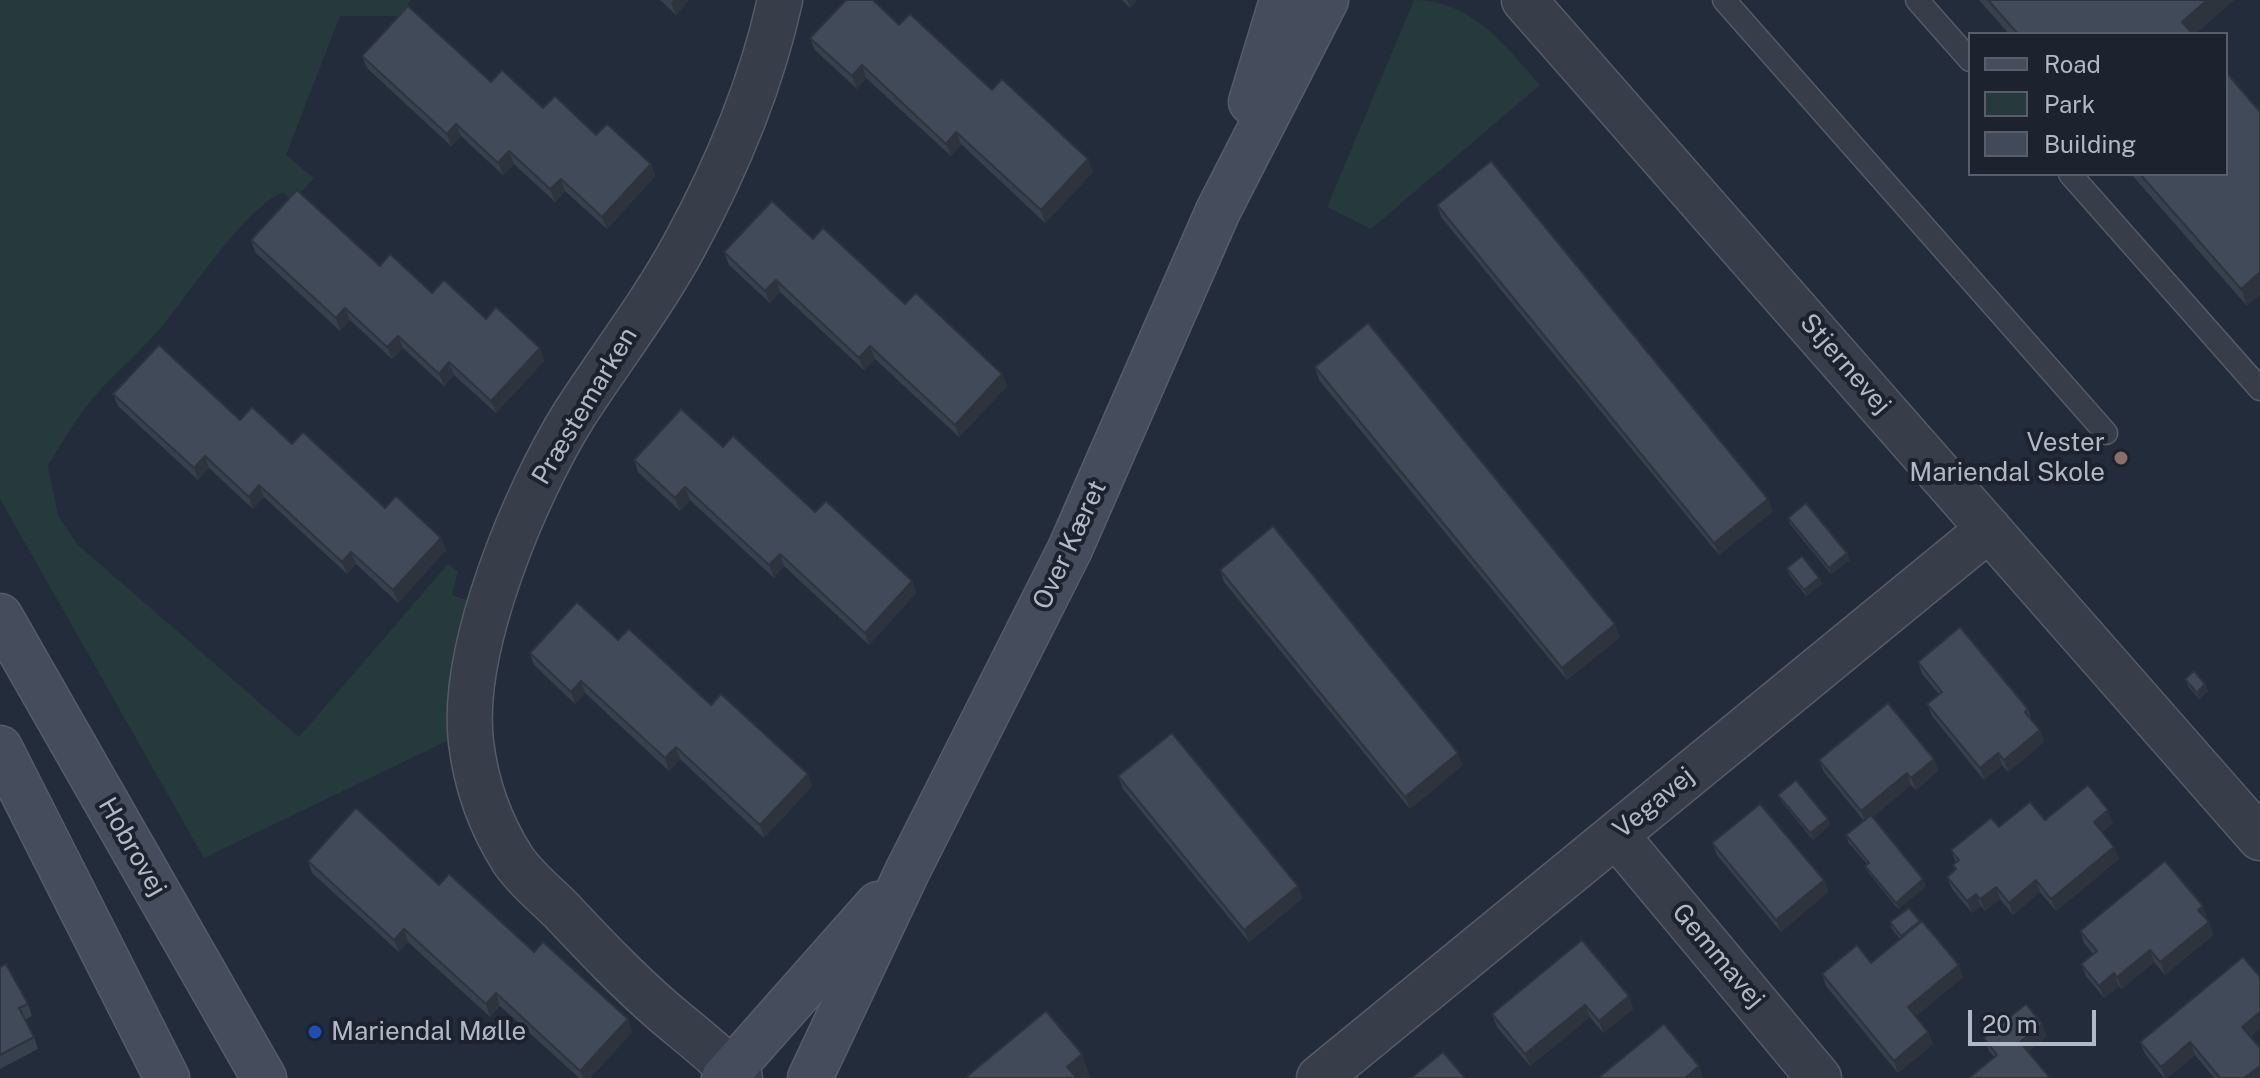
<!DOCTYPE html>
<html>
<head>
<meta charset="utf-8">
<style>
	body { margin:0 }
	#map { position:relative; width:2260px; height:1078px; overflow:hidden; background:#232c3a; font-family:"Public Sans",sans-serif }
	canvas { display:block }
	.legend { position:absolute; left:1968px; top:32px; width:260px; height:144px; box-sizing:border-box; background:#1c232f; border:2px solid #585f6b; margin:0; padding:10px 14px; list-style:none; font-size:24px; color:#b2b9c6 }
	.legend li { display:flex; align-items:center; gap:16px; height:40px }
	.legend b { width:40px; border:2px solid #585f6b }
	.scale { position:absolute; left:1968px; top:1010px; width:128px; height:36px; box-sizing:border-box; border:4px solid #b2b9c6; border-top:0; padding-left:10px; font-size:24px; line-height:28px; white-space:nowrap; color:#b2b9c6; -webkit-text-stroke:6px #1c232f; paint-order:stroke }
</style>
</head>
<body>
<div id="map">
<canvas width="2260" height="1078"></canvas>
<ul class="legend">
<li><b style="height:10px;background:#454d5d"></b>Road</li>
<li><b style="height:22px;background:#26393c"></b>Park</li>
<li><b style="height:22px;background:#404a59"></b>Building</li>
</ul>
<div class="scale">20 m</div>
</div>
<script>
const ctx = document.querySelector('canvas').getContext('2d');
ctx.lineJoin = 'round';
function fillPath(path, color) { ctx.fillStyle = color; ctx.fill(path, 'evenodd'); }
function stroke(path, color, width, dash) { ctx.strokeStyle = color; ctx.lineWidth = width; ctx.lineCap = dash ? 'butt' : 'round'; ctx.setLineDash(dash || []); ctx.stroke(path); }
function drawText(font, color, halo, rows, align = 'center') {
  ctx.font = font + ' "Public Sans",sans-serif'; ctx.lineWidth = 8; ctx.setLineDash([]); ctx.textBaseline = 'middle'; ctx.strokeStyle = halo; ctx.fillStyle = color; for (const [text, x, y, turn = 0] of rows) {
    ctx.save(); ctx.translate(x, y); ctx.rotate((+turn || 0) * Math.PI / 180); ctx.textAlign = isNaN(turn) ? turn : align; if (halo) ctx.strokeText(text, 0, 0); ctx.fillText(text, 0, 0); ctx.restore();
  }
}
fillPath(new Path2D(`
	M0,0H411L401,16H340L286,155L314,178L294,200L283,193C250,202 188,295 164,324C146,346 124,365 104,386C82,409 64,438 48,466L58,515L77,544L299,737L448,564L458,571L452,595L470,601L451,739L204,858L0,499Z
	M1414,0C1471,0 1505,45 1540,85L1371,229L1327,207Z`), '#26393c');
const lane = new Path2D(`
	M1724,0L2106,433
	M1917,0L1970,60
	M2070,174L2260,389`);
const street = new Path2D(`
	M1524,0L2260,838
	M1616,835L1819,1078
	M740,1078C716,1054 690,1034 664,1012C627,980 594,945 561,910C545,894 525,878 513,860C490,824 476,784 471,742C460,648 525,494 574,415C610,359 652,305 684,246C726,169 761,86 780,0
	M1319,1078L1989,529`);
const secondary = new Path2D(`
	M1251,102L1282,0
	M0,616L264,1078
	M0,748L167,1078
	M724,1078L878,904
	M810,1078L907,872L1070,549L1218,211L1326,0`);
stroke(lane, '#555c68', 25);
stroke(street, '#555c68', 47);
stroke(secondary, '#555c68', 47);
stroke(lane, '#373e4a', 22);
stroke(street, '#373e4a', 44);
stroke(secondary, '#454d5d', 44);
fillPath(new Path2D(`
	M660,0H689L676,15Z
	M1122,0H1137L1130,8Z
	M1979,0H2234L2195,34H2009Z
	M899,25L992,90L1093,172L1045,223L961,144L951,156L866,78L857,89L815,50L810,38Z
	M362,56L491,82L596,135L651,164L655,176L607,229L565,191L555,202L514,164L503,175L461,136L451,146L367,68Z
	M2131,174H2226L2247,306Z
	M1437,205L1773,511L1719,555L1441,217Z
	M813,239L1002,374L1007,386L959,437L875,359L864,370L780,292L770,303L729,265L724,252Z
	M251,240L380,266L486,319L540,348L544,361L496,413L454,375L444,386L403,348L392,359L350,320L340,331L255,252Z
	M1315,367L1620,637L1567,680L1319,380Z
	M113,394L240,420L385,508L441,538L446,550L398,603L356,564L347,574L264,497L253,509L209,468L198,480L118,406Z
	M723,447L912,581L916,593L869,645L784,566L774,578L690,500L680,511L638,472L634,460Z
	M1788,518L1850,560L1831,574L1790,524Z
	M1787,568L1819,578L1822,584L1806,596L1789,574Z
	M1220,570L1463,765L1410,809L1224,582Z
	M618,640L711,705L812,786L764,838L680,759L669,771L585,693L575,704L534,665L530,653Z
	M1918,662L2028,709L2032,721L2040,730L2044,742L2008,772L2002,765L1984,780L1932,716L1927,704L1939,694L1922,674Z
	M2185,679L2205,684L2208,691L2199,699L2188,686Z
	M1934,759L1938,771L1916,790L1911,785L1873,817L1926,886L1898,909L1868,872L1865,866L1867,864L1848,842L1846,835L1864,821L1824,772L1819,760Z
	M1118,776L1303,898L1249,942L1123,789Z
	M1778,795L1828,819L1830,825L1813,840L1781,801Z
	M2045,820L2113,823L2102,832L2114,847L2119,859L2056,911L2040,892L2013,915L2000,899L1985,911L1981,906L1972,913L1952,889L1947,877L1955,870L1953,865L1956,863L1951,850L1999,827Z
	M1712,843L1824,880L1828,892L1781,932L1717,855Z
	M308,861L439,885L534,952L632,1032L590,1078H579L500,1006L490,1017L408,942L399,952L312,873Z
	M2203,906L2207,919L2206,920L2209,922L2213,935L2165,975L2154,962L2122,989L2119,986L2104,998L2086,976L2081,964L2093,954L2084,943L2080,931Z
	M1920,921L1963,977L1916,1016L1928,1032L1933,1044L1898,1073L1826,986L1822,974L1871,963L1900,939L1892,929L1890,922Z
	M0,967L28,1004L32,1016L25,1020L34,1037L38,1049L0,1069Z
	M2260,977V1028L2250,1037L2260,1078H2214L2195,1055L2167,1078H2164L2145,1054L2140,1042Z
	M1629,996L1633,1009L1603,1033L1590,1017L1530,1066L1497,1027L1492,1014Z
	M2047,1036L2028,1052L1994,1057L1989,1051L1984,1038Z`), '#37404d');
fillPath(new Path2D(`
	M674,0H689L676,15L671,3Z
	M1127,0H1137L1130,8Z
	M2207,0H2234L2195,34H2187L2182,22Z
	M862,65L866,78L857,89L852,76Z
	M456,124L461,136L451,146L447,134Z
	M956,132L961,144L951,156L946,144Z
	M509,151L514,164L503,175L498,163Z
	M1088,159L1093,172L1045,223L1041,210Z
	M651,164L655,176L607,229L602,217Z
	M561,179L565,191L555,202L550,189Z
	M2260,272V295L2247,306L2241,289Z
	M776,280L780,292L770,303L765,291Z
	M345,308L350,320L340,331L336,318Z
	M398,336L403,348L392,359L387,347Z
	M870,346L875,359L864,370L859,358Z
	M540,348L544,361L496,413L491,401Z
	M449,362L454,375L444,386L439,374Z
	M1002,374L1007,386L959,437L955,425Z
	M205,456L209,468L198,480L194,468Z
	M259,485L264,497L253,509L249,497Z
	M685,487L690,500L680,511L675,498Z
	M1768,499L1773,511L1719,555L1714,543Z
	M441,538L446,550L398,603L393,590Z
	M351,552L356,564L347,574L342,562Z
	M1847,553L1850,560L1831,574L1829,568Z
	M780,554L784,566L774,578L769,565Z
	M1819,578L1822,584L1806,596L1804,590Z
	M912,581L916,593L869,645L865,633Z
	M1615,624L1620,637L1567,680L1562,668Z
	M581,681L585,693L575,704L571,692Z
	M2205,684L2208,691L2199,699L2197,693Z
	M2040,730L2044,742L2008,772L2004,760Z
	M676,747L680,759L669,771L665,758Z
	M1458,753L1463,765L1410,809L1405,797Z
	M1998,753L2002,765L1984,780L1980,768Z
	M1934,759L1938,771L1916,790L1911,778Z
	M1907,773L1911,785L1866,823L1861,811Z
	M808,774L812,786L764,838L760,825Z
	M2108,810L2113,823L2099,834L2094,822Z
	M1828,819L1830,825L1813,840L1810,833Z
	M2114,847L2119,859L2056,911L2051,899Z
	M1923,879L1926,886L1898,909L1896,903Z
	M1824,880L1828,892L1781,932L1776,920Z
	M2036,880L2040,892L2013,915L2009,903Z
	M1298,886L1303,898L1249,942L1244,930Z
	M1996,887L2000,899L1985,911L1980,899Z
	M1976,894L1981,906L1972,913L1967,901Z
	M2203,906L2207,919L2203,922L2198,910Z
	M2209,922L2213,935L2165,975L2160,962Z
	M404,929L408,942L399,952L394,940Z
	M2150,950L2154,962L2122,989L2117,977Z
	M1959,965L1963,977L1913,1019L1908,1007Z
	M2114,973L2119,986L2104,998L2099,986Z
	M496,993L500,1006L490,1017L486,1004Z
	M1629,996L1633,1009L1603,1033L1599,1021Z
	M1585,1005L1590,1017L1530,1066L1525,1054Z
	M2260,1012V1028L2246,1039L2242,1027Z
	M628,1019L632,1032L590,1078H583L580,1071Z
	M2042,1024L2047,1036L2025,1054L2020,1042Z
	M1928,1032L1933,1044L1898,1073L1894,1061Z
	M2190,1042L2195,1055L2167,1078H2165L2161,1067Z
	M1082,1054L1090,1076L1087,1078H1072L1067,1067Z
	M2260,1065V1078H2244Z
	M1699,1066L1703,1078H1685Z`), '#2d343e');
const building = new Path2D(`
	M846,0H873L899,25L910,14L992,90L1002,79L1088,159L1041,210L956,132L946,144L862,65L852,76L810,38Z
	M1988,0H2207L2182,22L2193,34H2018Z
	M408,6L491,82L502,70L543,108L555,96L596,135L607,124L651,164L602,217L561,179L550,189L509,151L498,163L456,124L447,134L362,56Z
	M2226,72L2260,112V272L2241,289L2140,174H2226Z
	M1491,161L1768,499L1714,543L1437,205Z
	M297,190L380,266L390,254L432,293L444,280L486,319L496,307L540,348L491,401L449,362L439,374L398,336L387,347L345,308L336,318L251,240Z
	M772,201L813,239L823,228L905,304L916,293L1002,374L955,425L870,346L859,358L776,280L765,291L724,252Z
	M1368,323L1615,624L1562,668L1315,367Z
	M159,345L240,420L252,407L292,444L303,432L385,508L396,496L441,538L393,590L351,552L342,562L259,485L249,497L205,456L194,468L113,394Z
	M681,409L723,447L733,436L815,512L826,501L912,581L865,633L780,554L769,565L685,487L675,498L634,460Z
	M1806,503L1847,553L1829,568L1788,518Z
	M1273,526L1458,753L1405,797L1220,570Z
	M1802,556L1819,578L1804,590L1787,568Z
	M577,602L618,640L629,629L711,705L721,694L808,774L760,825L676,747L665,758L581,681L571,692L530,653Z
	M1960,627L2028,709L2025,712L2040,730L2004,760L1998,753L1980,768L1927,704L1942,692L1918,662Z
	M2194,671L2205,684L2197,693L2185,679Z
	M1888,703L1934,759L1911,778L1907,773L1861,811L1819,760Z
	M1172,733L1298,886L1244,930L1118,776Z
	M1796,780L1828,819L1810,833L1778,795Z
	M2088,785L2108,810L2094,822L2114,847L2051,899L2036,880L2009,903L1996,887L1980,899L1976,894L1967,901L1947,877L1956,869L1953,865L1959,860L1951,850L1991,818L1999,827L2030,802L2045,820Z
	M1760,804L1824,880L1776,920L1712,843Z
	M356,808L439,885L449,874L534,952L543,942L628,1019L580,1071L496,993L486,1004L404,929L394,940L308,861Z
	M1871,815L1923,879L1896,903L1865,866L1869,863L1846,835Z
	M2165,861L2203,906L2198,910L2209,922L2160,962L2150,950L2117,977L2114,973L2099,986L2081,964L2097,951L2080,931Z
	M1909,908L1920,921L1901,936L1890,922Z
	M1922,921L1959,965L1908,1007L1928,1032L1894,1061L1822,974L1857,945L1871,963Z
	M1582,940L1629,996L1599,1021L1585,1005L1525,1054L1492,1014Z
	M2243,957L2260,977V1012L2242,1027L2260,1048V1066L2244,1078H2220L2190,1042L2161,1067L2140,1042Z
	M6,964L28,1004L19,1008L34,1037L0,1055V967Z
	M2026,1004L2042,1024L2020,1042L2050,1078H1969L1997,1055L1984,1038Z
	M1046,1011L1082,1054L1067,1067L1077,1078H965Z
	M1664,1024L1699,1066L1685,1078H1598Z
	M1443,1052L1465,1078H1411Z`);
fillPath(building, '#404a59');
stroke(building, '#2d343e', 2);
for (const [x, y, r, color] of [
	[2121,458,8,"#8d6e63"],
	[315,1032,8,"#1a4fb4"]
]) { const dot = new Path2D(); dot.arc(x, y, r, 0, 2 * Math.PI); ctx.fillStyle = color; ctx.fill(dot); stroke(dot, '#1c232f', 3); }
drawText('26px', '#b2b9c6', '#1c232f', [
	["Stjernevej",1845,364,49],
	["Præstemarken",585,406,-59],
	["Over Kæret",1070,545,-65],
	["Vegavej",1654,803,-39],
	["Hobrovej",132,847,60],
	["Gemmavej",1718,956,50]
]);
drawText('26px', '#b2b9c6', '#1c232f', [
	["Vester",2105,443],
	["Mariendal Skole",2105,473],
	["Mariendal Mølle",331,1032,"left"]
], 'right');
</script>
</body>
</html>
